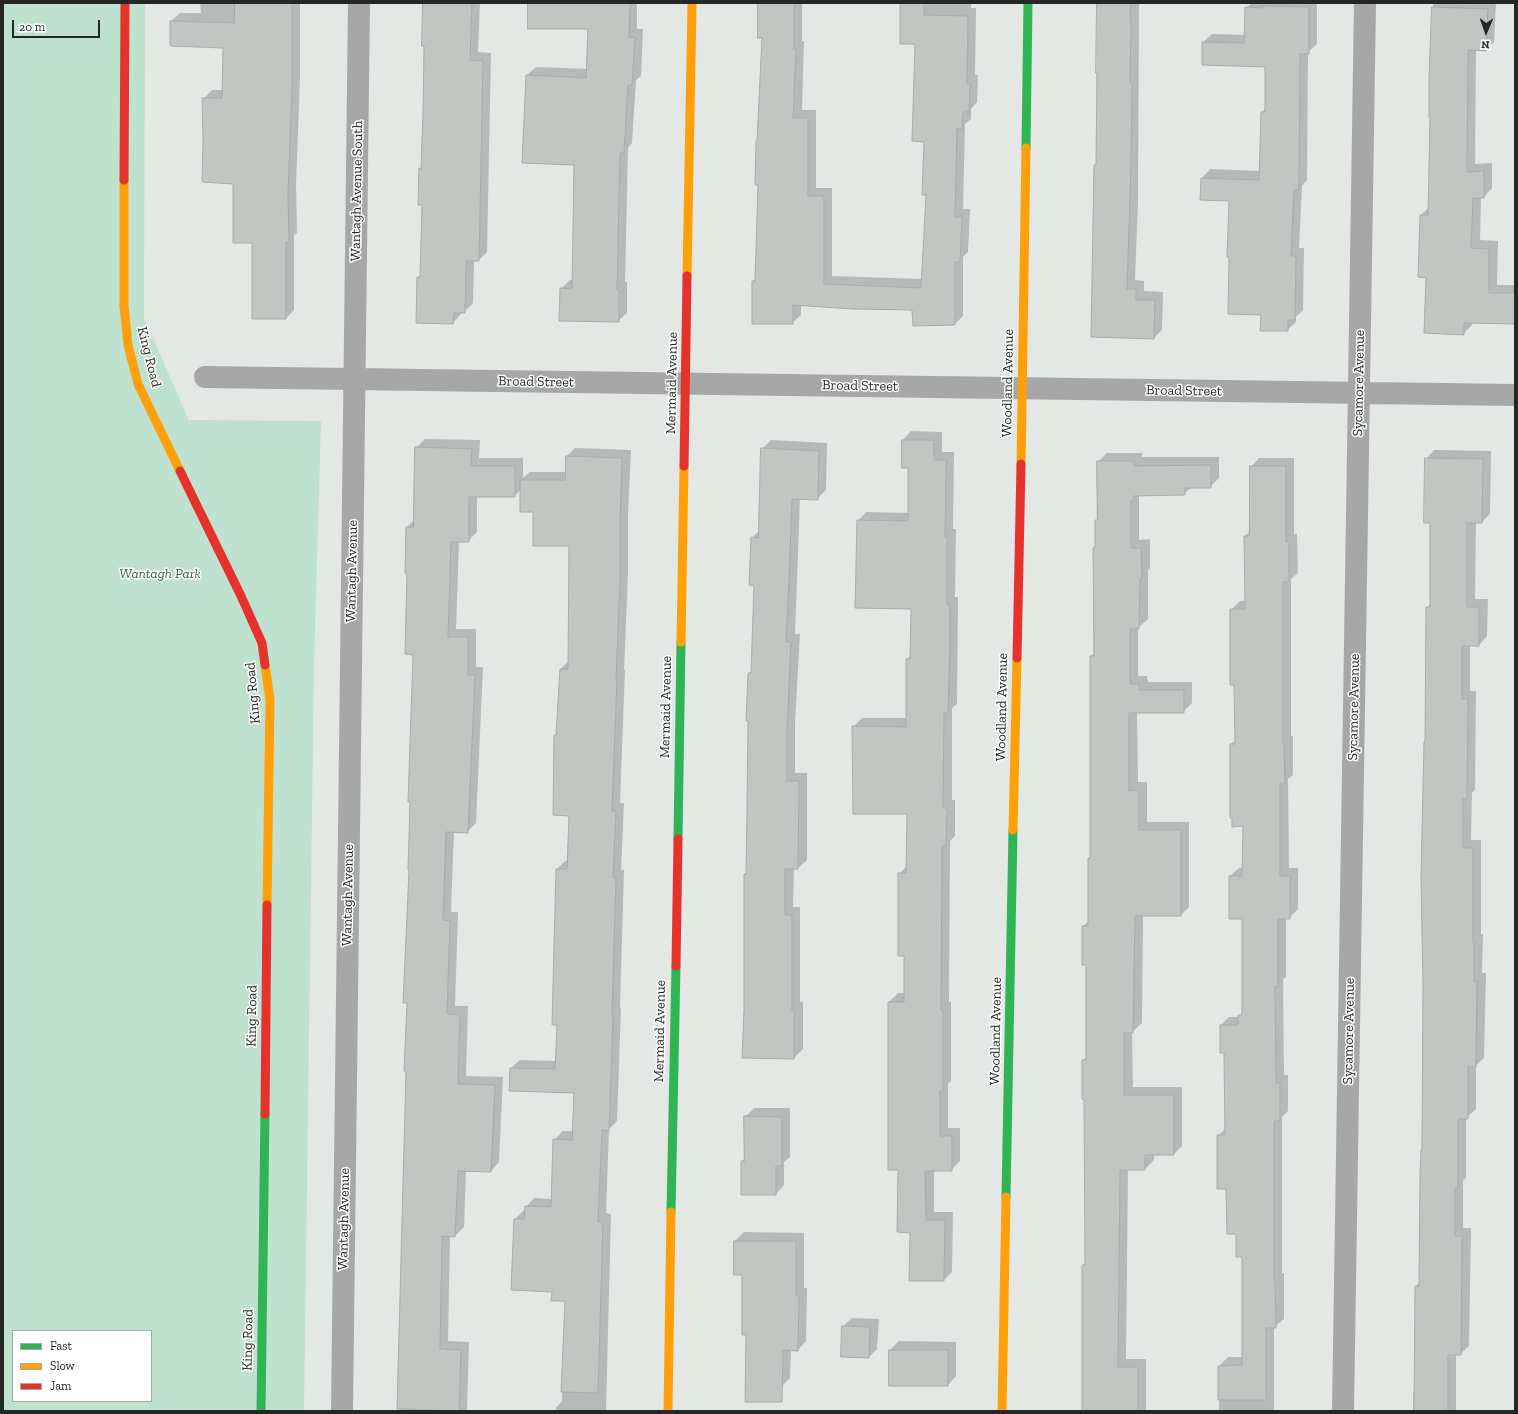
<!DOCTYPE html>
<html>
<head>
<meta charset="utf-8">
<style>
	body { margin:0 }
	#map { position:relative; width:1518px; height:1414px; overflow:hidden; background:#e3e8e5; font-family:"Zilla Slab",serif }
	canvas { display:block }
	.frame { position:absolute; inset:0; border:4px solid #232826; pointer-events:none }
	.legend { position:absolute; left:12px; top:1330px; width:140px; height:72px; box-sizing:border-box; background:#fff; border:1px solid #a7a9a8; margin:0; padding:5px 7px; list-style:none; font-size:12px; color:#232826 }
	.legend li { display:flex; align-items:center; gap:8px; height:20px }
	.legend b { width:20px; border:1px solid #a7a9a8 }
	.north { position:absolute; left:1466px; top:12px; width:40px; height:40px; -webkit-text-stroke:3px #fff; paint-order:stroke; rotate:182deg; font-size:11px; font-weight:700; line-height:16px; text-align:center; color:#232826 }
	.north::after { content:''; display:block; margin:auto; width:14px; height:18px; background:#232826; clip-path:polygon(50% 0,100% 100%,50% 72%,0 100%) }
	.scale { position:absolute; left:12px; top:20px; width:88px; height:18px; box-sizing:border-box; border:2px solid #232826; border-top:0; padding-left:5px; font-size:12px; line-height:14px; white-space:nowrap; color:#232826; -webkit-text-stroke:3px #fff; paint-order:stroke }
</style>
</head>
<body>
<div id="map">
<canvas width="1518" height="1414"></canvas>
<div class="frame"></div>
<ul class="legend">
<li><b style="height:5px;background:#30b455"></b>Fast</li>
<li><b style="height:5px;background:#ff9f0a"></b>Slow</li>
<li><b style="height:5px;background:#e5322d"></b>Jam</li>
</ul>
<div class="north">N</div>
<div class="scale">20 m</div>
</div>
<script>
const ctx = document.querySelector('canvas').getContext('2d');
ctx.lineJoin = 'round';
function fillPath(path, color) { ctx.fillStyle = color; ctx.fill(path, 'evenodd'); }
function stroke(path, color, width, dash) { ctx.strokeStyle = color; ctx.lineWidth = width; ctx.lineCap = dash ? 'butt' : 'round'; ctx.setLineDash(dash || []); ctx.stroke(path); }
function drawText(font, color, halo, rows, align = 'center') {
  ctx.font = font + ' "Zilla Slab",serif'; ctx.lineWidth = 3; ctx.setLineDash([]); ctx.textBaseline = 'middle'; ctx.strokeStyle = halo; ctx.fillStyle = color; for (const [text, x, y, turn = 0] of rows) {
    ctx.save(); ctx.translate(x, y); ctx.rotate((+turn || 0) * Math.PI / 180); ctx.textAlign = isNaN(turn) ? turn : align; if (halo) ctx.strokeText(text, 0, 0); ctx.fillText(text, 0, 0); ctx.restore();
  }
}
fillPath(new Path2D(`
	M3,3H145L144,318L189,420L321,421L314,665L304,1411H3ZM13,1331H151V1401H13Z`), '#bfe1d0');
fillPath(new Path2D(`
	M200,3H300V78L296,184L297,233L294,235V310L286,318L253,242L203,99L212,90H223L224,47L171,21L180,13H201Z
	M424,3H480L478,52L491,53L487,252L479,260H474L473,303L464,312H462L461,314L453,323L418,278L421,275L423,204L420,169L422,166L425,45Z
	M529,3H637V29H643L641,76L636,80L632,143L628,148L625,282H627V313L618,321L561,289L570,280H573L576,164L527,75L536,67L587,69L589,28Z
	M760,3H802V41H804L802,110H816V188H832V276L922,279L927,194L925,141L916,43L901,3H971V8H976L975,75H978L977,102L971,109V119L965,124L963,209H970L968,252L963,257V316L955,324L913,309L801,304V315L792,323L753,281L756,278L759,184L758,140L763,38Z
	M1097,3H1139L1138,201L1135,280L1144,281V291L1163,292L1162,330L1154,338L1092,336L1098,72V5H1097Z
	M1251,3H1317V44L1308,52L1307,180L1302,186L1299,248H1304L1303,310L1296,317V322L1287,330L1262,314L1230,200L1202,178L1210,169L1260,171L1262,112L1266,108V66L1203,42L1212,34L1245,35L1246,8Z
	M1433,3H1496L1494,42L1485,50H1476L1475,164L1492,163V188L1484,197H1481L1480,240L1498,241L1497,285H1515V323L1472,322V325L1463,334L1427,277L1421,215L1429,207L1431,117L1430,78Z
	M911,431L942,432V452H954L953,529H956L955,597H958L957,704L952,708V800H955V836L950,841L949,1002H951V1081L948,1084V1128H960V1161L951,1170H934V1212H953L952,1272L944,1280L911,1232L899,1169L889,1002L898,993H905V955L899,874L907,866L908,813L853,727L862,718H907V659L911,655L912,608L858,521L866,512L909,513V467L903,440Z
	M425,439L480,440L479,458H523V478L530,472H566L567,456L575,448L631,450L628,515V574L624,670H625L620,803H624L621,870H624L620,1008H621L617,1121L609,1129L606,1213L611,1214L606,1410L614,1411H556V1408L562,1401L566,1300L553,1291L515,1219L523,1211H526V1207L534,1198L552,1199L554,1140L563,1131H574L575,1092L511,1068L520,1060L557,1061L558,1024L557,869L565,861H568L570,815L555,735L557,733L561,669L569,660L570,545L534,511L521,489L514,496H477V532L468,541H459L456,629H476V667H483L476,823L467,832L454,831L451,912H458L455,1006H468L466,1076L503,1077L499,1162L491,1171L466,1170L464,1227L455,1236H450L448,1341L469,1342L467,1411H403L407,1070L414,654L408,572L407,527L414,520L416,448Z
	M771,440L827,443L826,490L817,499L800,498L795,634H800L795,723V773H807V860L798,868H794L793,907H800V1002H803V1049L794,1058L743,1057L745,1010V874L747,872L749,674L752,671L755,585L752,538L760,530L762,449Z
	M1434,450L1491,451L1490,514L1482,522H1476L1475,599H1488L1487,636L1479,645H1470V691H1476L1475,789L1472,793L1471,840H1481V934H1483L1482,973H1486L1484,1058L1476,1065V1109L1466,1118V1178L1463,1181V1228H1471L1469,1346L1460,1354H1456V1411H1413V1392L1415,1391L1416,1286L1420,1282L1422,1150L1423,1148L1424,984L1422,878L1425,742L1426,741L1427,607L1431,604V522L1426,459Z
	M1107,453H1142V457H1219V478L1210,487H1192L1184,494L1139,495V540L1150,539V568L1148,570V619L1138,628V676H1147L1148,682H1192V703L1183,712H1137L1138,782H1147V822H1189V907L1181,915H1143L1142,1023L1132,1032L1133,1087H1182V1146L1174,1154H1154V1160L1145,1169H1128L1126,1359H1146V1411H1083V1265L1086,1262L1085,1098L1083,1060L1087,1056V964L1083,926L1089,921V859L1091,856V656L1095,653L1096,546L1098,519V462Z
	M1259,458H1294V534H1297L1298,573L1291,579V736H1293V775L1288,779L1289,868H1298V909L1289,918H1286V977L1283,979L1284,1075H1288V1111L1282,1117V1273H1284V1319L1274,1327V1411H1219V1366L1228,1357H1243V1256L1227,1188L1218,1136L1226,1128L1225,1052L1221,1025L1229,1017H1239L1243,1011V918L1230,876L1239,868H1244V825L1233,817H1231V744L1236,739L1235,684L1231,610L1240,601H1246L1245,536L1250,531L1251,467Z
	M754,1108H790V1157L784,1162V1185L776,1194L742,1161L745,1159V1117Z
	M744,1232L804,1233V1288H807L806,1341L798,1350L791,1349L790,1378L782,1386L747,1334L743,1274L735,1241Z
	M852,1318L879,1319L877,1349L869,1357L843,1326Z
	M899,1341L956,1342V1376L948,1385L890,1350Z`), '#0003');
const building = new Path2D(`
	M235,3H292V87L288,193L289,242H286V319H252V243H233V184L202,182L203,140L202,98H222L223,48L170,46V21L234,23Z
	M423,3H472L470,60L483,61L479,261H466L465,313H454L453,324L416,323L417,277H420L422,205H418L419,168L421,169L423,114L424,46H422Z
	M528,3H630L629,37L635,38L632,85H628L624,153H620L617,290H619V322L559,321L560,288L572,289L574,165L522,163L526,75L586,78L588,29H528Z
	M758,3H794V49H796L793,118H808V196H824V284L921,288L926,195H922L924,142L912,141L915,44H900V3H924V15L968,16L967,84H970L969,112H963L962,129L957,128L955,217H962L960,262H955V325L913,326L912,310L853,309L793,305V324H752V281H755L758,185H755L756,141H757L762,38H758Z
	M1097,3H1130L1131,29L1130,83H1132L1131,165L1127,289H1136V300H1155L1154,339L1091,337L1094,165H1096L1097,73H1096Z
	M1262,6L1309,7V54H1300L1299,190H1294L1291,256H1296L1295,320H1288V331H1260L1261,315L1228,314L1229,257H1227L1229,201L1200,200L1201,178L1259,180L1261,112H1265V67L1202,65V42L1244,43L1245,7L1262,8Z
	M1432,7L1488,9L1486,51L1468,50L1467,172L1484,171V198H1473L1471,248L1489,249V293H1515V324L1464,323V335L1424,333L1426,278L1418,277L1420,215H1428L1430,118H1429V78Z
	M902,440H934V460H946L945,537H947V605H950V645L948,713H944L943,808H947L946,846H942L941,1010H943V1091H940V1136H952V1171H925L926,1220H945L944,1281H909L910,1233L897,1232L898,1170H888V1002H904V956H898V873H906L907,814H853L852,726L906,727V659H910L911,609L855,608L857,520L908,521V468H902Z
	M415,447L472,449L471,466H515V497H469V542H451L448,637H468V675H475L468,833L446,832L443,920L450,921L447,1014L460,1015L458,1084L495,1085L491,1172L458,1171L455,1237L442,1236L440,1349L461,1350L459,1411L397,1409L406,1071H404L407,1003H403L409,871L408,870L410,802H408L413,655L405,654L407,573H405L406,527H413Z
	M761,448L819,451L818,500L792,499L789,582L786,642H791L787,732V781H799L798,869H785V915H792V1011H794V1059L742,1058L744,1010V874H746L747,809L748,721H746L748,673H751L754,586L749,585L751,537L758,538Z
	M566,456L622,458L620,524V583L616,678H617L612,811H616L613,878H616L612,1016L613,1017L609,1131L602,1130L598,1222H603L598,1393L561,1392L565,1301H551L552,1292L511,1290L514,1219H524L525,1206L551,1207L553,1139L572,1140L574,1093L509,1091L510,1068L555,1069L557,1025H552L556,869H567L569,816L553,815L554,735H556L560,669H568L569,546H533V512H520V480H565Z
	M1425,458L1483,459L1482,523H1467V607H1479V646H1462V699H1468L1467,799H1463V848H1473V942H1474V982H1477L1476,1067H1468V1119H1458V1188H1455V1236H1462L1461,1355H1448V1411H1414L1415,1286H1419L1420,1173L1421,1150H1422L1423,984L1421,878L1424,742H1425L1426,607H1430V523H1424Z
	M1097,461H1134V466L1211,465V488H1185V495L1134,496V501H1131V548H1141L1142,578H1140L1139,629H1130V684H1139V690H1184V713H1129V791L1139,790V830H1181V916H1135L1133,1033H1124V1095H1174V1155H1145V1170H1120L1118,1367H1138V1411H1082V1265H1085L1084,1099H1082V1060H1086V965H1082V926H1088V858H1090V656H1094L1093,548L1095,547V520H1097Z
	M1250,466H1286V542H1289V582H1283V744H1284L1285,784H1280V876H1290V919H1278V986H1275L1276,1083H1280V1121H1274V1281H1275L1276,1328H1266V1400H1218V1366L1242,1365V1257H1236V1234H1227L1226,1189H1217V1135H1225L1224,1053H1220V1025H1238V1015H1242V919H1229V876H1242L1243,826L1232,827V818H1230V744H1235L1234,685H1230V609H1245L1244,536H1249Z
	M744,1116L782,1117V1166H776V1195H741V1161H744Z
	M734,1241H796V1296H799L798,1351L783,1350L782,1402H745L746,1335H742V1275H734Z
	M842,1326L870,1327L869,1358L841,1357Z
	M889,1350H948V1386H889Z`);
fillPath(building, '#c2c6c3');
stroke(building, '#a8aca9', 1);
stroke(new Path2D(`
	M205,377L1515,395
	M342,1411L359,3
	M1343,1411L1365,3`), '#a7a7a7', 22);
stroke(new Path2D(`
	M1026,148L1028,3
	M678,839L681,642
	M1006,1197L1013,830
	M671,1212L676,966
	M261,1411L265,1114`), '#30b455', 9);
stroke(new Path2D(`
	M124,180V306L128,345L138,384L180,471
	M687,276L692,3
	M1021,464L1026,148
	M681,642L684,466
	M265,665L270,700L267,905
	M1013,830L1017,658
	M668,1411L671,1212
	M1002,1411L1006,1197`), '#ff9f0a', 9);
stroke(new Path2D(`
	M124,180L125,3
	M684,466L687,276
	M180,471L241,596L262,643L265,665
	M1017,658L1021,464
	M676,966L678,839
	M265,1114L267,905`), '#e5322d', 9);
drawText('14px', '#232826', '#fff', [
	["Wantagh Avenue South",357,191,-89],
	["King Road",149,357,76],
	["Broad Street",536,382,1],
	["Mermaid Avenue",672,383,-89],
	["Woodland Avenue",1008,383,-89],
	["Sycamore Avenue",1359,383,-89],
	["Broad Street",860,386,1],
	["Broad Street",1184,391,1],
	["Wantagh Avenue",352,571,-89],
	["King Road",253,693,-95],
	["Mermaid Avenue",666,707,-89],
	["Woodland Avenue",1002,707,-89],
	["Sycamore Avenue",1354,707,-89],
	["Wantagh Avenue",348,895,-89],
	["King Road",252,1016,-89],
	["Mermaid Avenue",660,1031,-89],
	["Woodland Avenue",996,1031,-89],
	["Sycamore Avenue",1349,1031,-89],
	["Wantagh Avenue",344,1219,-89],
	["King Road",248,1340,-89]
]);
drawText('italic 14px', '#28654b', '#fff', [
	["Wantagh Park",160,574]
]);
</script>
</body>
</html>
